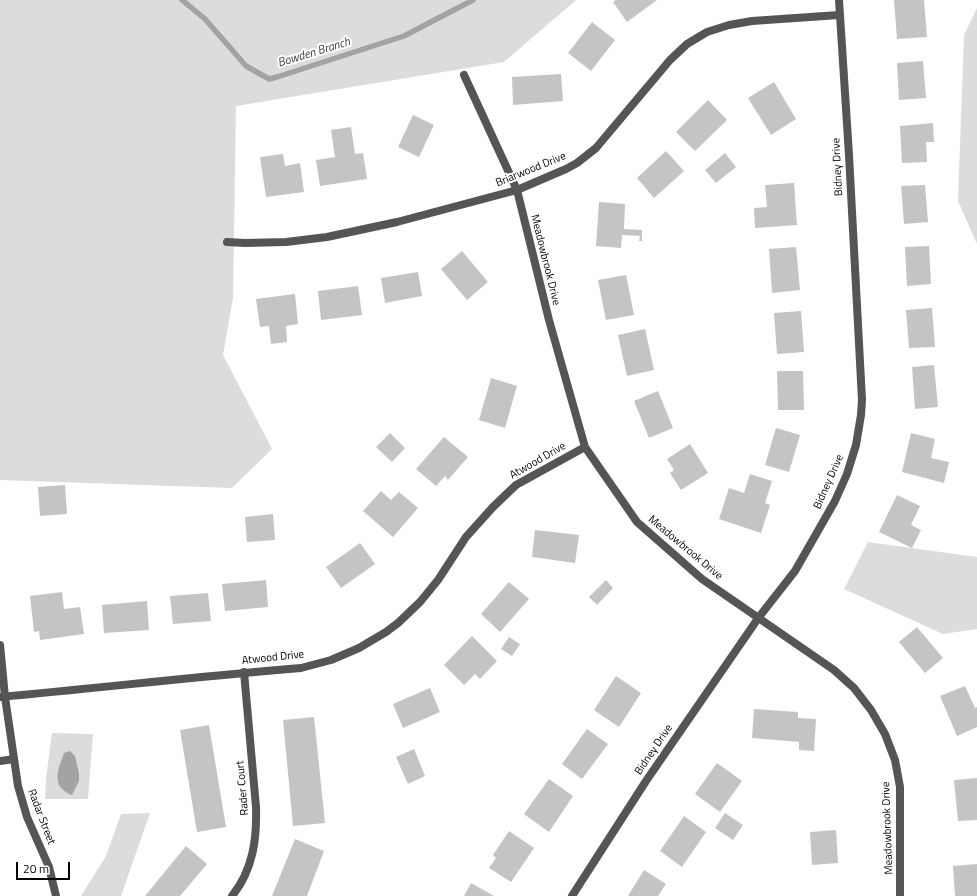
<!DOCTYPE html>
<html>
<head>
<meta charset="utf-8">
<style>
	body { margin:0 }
	#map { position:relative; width:977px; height:896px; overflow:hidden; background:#fff; font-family:"Titillium Web",sans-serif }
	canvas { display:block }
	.scale { position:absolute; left:16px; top:862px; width:54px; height:18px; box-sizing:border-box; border:2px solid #000; border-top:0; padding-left:5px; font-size:12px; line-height:14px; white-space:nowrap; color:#000; -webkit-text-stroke:3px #fff; paint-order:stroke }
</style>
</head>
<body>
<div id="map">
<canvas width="977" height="896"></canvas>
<div class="scale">20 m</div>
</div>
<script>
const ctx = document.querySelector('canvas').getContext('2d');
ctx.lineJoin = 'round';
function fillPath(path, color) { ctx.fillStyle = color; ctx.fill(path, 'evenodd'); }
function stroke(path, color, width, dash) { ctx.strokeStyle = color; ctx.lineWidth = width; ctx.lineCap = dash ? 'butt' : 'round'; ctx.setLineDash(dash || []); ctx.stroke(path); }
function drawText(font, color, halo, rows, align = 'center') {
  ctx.font = font + ' "Titillium Web",sans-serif'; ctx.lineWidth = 4; ctx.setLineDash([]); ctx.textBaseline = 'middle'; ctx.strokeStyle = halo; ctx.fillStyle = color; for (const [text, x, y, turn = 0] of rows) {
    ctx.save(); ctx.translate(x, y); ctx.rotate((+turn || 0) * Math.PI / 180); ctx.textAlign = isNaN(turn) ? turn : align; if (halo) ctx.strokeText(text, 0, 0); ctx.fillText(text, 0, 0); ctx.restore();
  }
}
fillPath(new Path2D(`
	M0,0H576L504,62L236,106L233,298L223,355L272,449L232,488L0,480Z
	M977,8V244L958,201L964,35Z
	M868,542L977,557V629L943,634L844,589Z
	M52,733L93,734L88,799H45L46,779Z
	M150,813L121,896H81L106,856L121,814Z`), '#dcdcdc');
fillPath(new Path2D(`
	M70,751L75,756L79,773V781L72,795C50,787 58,770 64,753Z`), '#a3a3a3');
stroke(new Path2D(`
	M182,0L205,19L246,66L269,79L277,77L404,36L473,0`), '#a3a3a3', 5.5);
fillPath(new Path2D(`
	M616,0H657L627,22L613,2Z
	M894,0H924L927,37L897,39Z
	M592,22L615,40L591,71L568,53Z
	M923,61L926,98L899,100L897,63Z
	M561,74L563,101L513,105L512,77Z
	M774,82L796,119L771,135L748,98Z
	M708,100L727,120L695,151L676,132Z
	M413,115L434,125L419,157L398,147Z
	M933,123L934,142H926L927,162L902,163L900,126Z
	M351,127L355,154L363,153L367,179L320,186L316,160L335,157L331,130Z
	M666,151L684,171L654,198L637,178Z
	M725,153L736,167L716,183L705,170Z
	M283,154L285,166L300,163L304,192L266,197L260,157Z
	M794,183L797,225L755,228L754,208L767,207L765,185Z
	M925,185L928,222L904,224L901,186Z
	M599,202L625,204L624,229L642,230V241H639L640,236L622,235L621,248L596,246Z
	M929,246L931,284L907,286L905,247Z
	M796,247L800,290L772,293L769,249Z
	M462,251L488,282L467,300L441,269Z
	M418,272L422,296L385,303L381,278Z
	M626,275L634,315L606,320L598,280Z
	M358,286L362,315L321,320L318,291Z
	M295,294L298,324L286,326L287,342L271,344L269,326L260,327L256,299Z
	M932,308L935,347L909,348L906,310Z
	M801,311L804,352L777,354L774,313Z
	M645,329L654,370L627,376L618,335Z
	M934,365L938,407L915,409L912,367Z
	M777,371H803L804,410H778Z
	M491,378L517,386L505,428L479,420Z
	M658,391L673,428L649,438L634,401Z
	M776,428L800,435L789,472L765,465Z
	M390,433L405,448L392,462L376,447Z
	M911,433L935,439L931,458L949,462L944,483L902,472Z
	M444,437L468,457L448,480L445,476L436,486L416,469Z
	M690,444L708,473L681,490L670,473L674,470L667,459Z
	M750,474L772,481L765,503L770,505L761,533L719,519L729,488L744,493Z
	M65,485L67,514L40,516L38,487Z
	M381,491L391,500L399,492L418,508L393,537L363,511Z
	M897,495L920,506L911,525L921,530L912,548L879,532Z
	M273,514L275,540L247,542L245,517Z
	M535,530L579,535L575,563L532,557Z
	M360,543L375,564L341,588L326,567Z
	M266,580L268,607L225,611L222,584Z
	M606,580L613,588L597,605L589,597Z
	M509,582L529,599L500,632L481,614Z
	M62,592L64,609L80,607L84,634L40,640L39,631L34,632L30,596Z
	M208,593L211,621L173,624L170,596Z
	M147,601L149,630L104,633L102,605Z
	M917,627L943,658L925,673L899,642Z
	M472,636L497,661L480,679L475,674L464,685L444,665Z
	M509,637L520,644L512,656L501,649Z
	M616,676L641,693L619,727L594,710Z
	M965,686L975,708L977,707V727L957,736L940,696Z
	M430,688L440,712L403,728L393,704Z
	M754,709L798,712V718L816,719L814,751L799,750V742L752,738Z
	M314,717L325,823L293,826L283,720Z
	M209,725L226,827L197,832L180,730Z
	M587,729L608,744L582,779L562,764Z
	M414,749L425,776L408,784L396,757Z
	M717,763L742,781L720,812L695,794Z
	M977,778V820L958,821L954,780Z
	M549,779L573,796L549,832L524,814Z
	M725,813L743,825L733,840L715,828Z
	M684,816L706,832L682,867L660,851Z
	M836,830L838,863L812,865L810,832Z
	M509,831L534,848L511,882L489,868L496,858L493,855Z
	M295,839L324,851L307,896H272Z
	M186,846L207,864L180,896H145Z
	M977,864V896H955L953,866Z
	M644,870L666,884L658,896H628Z
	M471,883L494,896H464Z`), '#c4c4c4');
stroke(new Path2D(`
	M0,761L14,759
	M232,896C253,870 257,839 256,807L244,672`), '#555', 8);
stroke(new Path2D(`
	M464,75L517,190L549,320L585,447L637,522L702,579L834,670L854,688L871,710L885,734L895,760L900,787V896
	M227,242L245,243L286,242L327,237L397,222L517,190L566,169L577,163L596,148L670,60L687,44L707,32L729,25L752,21L839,15
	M0,645L5,697L18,786L27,817L49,867L56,896
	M0,697C100,688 201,676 301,668L331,660L359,648L386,632L398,623L420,602L438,580L466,537L493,507L516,485L585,447
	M572,896L646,781L759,617L795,571L835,501L847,474L856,445L861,415L862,400L849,155L839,0`), '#555', 8);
drawText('11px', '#000', '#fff', [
	["Bidney Drive",838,167,-93],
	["Briarwood Drive",531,170,-22],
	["Meadowbrook Drive",545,260,76],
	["Atwood Drive",538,461,-30],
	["Bidney Drive",829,482,-66],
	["Meadowbrook Drive",685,548,40],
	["Atwood Drive",273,658,-6],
	["Bidney Drive",654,750,-56],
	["Rader Court",243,788,-95],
	["Radar Street",41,817,69],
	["Meadowbrook Drive",888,828,-92]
]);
drawText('italic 12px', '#444', '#fff', [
	["Bowden Branch",314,53,-17]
]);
</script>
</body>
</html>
